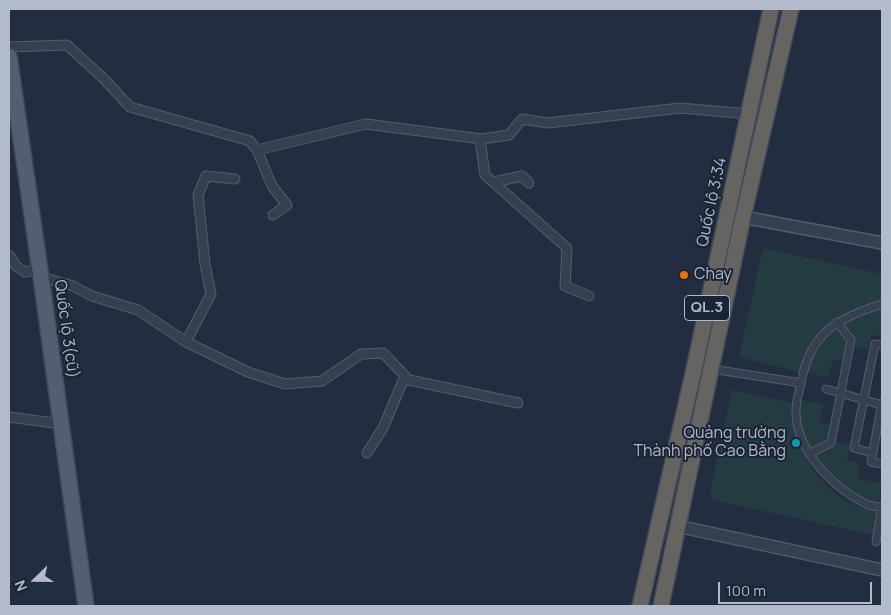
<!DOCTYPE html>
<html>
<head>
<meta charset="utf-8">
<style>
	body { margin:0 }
	#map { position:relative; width:891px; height:615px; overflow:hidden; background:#222d40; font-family:Manrope,sans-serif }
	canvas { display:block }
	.frame { position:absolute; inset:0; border:10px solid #b2bacb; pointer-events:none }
	.north { position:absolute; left:10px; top:555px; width:50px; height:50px; -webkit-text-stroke:4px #1b2435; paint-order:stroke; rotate:248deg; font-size:14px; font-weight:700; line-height:20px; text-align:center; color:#b2bacb }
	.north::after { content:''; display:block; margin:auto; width:18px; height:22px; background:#b2bacb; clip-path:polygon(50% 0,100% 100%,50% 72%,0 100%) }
	.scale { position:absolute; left:718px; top:582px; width:154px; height:22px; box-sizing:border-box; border:2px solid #b2bacb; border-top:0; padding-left:6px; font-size:15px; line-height:18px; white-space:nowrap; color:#b2bacb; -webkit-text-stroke:4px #1b2435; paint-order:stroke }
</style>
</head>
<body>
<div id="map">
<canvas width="891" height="615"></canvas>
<div class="frame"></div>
<div class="north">N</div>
<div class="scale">100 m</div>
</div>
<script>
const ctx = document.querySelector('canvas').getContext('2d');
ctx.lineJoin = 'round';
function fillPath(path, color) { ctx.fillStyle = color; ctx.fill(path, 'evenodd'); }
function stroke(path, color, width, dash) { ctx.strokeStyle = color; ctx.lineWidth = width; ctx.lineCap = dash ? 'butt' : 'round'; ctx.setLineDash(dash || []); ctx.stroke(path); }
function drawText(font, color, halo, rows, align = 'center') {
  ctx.font = font + ' Manrope,sans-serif'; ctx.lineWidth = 4; ctx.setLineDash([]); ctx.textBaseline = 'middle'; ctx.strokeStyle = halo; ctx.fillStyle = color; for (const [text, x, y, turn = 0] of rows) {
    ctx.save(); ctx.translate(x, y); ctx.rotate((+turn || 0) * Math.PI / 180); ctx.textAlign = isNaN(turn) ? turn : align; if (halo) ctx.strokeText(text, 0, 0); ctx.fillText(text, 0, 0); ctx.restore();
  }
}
fillPath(new Path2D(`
	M767,249L882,274V304L837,320L812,347L800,372L739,357L760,261L763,251Z
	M882,307V337L872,335L868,350L855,346L851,361L833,360L828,377L806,373C808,365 812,359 817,352C833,324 852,316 882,307Z
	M732,390L793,403C794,412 794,421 795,430C801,460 824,489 851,503C859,507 868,509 877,512L873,535L713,500L710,497L711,486Z
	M801,400L823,404L820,422L839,427L835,442L850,444L847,460L859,463L858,479L881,483L879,505C848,493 822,475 807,444C805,440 802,435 801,430C799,421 801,409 801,400Z`), '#243c41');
const pedestrian = new Path2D(`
	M712,369L801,383C799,392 796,401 796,410C795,449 831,486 864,503C869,506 876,506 882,508
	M801,383C810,333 837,318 882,304
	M826,389L882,405
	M882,403L871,462L882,464
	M872,453L854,448L875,344L882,345
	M809,454L831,443L851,340L837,322
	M876,542L882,507`);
const minor = new Path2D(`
	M9,47L67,45L103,78L130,107L250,141L257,150L366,124L482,139L509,135L522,119L548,123L680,108L749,114
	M480,139L485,175L567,248L565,286L589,296
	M257,150L272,186L287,205L273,215
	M494,182L522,176L529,183
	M9,255L16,266L25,272L40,269
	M41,277L73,286L92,296L138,310L186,342L211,294L205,264L198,195L206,176L235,179
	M186,342L248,372L285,384L322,381L361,354L383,353L409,380L518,403
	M9,417L62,424
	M367,453L383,428L405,376`);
const tertiary = new Path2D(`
	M743,217L882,243
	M677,526L882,570`);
const primary = new Path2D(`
	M9,56L41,277L86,606`);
const trunk = new Path2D(`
	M640,606L693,374L771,9
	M661,606L743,217L791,9`);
stroke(pedestrian, '#545d6e', 9);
stroke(minor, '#545d6e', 11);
stroke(tertiary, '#545d6e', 14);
stroke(primary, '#3f4859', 18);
stroke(trunk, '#414a5b', 18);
stroke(pedestrian, '#363f50', 7);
stroke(minor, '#363f50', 9);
stroke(tertiary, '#363f50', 11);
stroke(primary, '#545e70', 15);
stroke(trunk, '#666461', 15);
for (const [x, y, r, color] of [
	[684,275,5,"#e8710a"],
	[796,443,5,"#0f9aa8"]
]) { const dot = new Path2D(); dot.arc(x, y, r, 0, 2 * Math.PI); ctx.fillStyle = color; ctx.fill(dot); stroke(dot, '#1b2435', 2); }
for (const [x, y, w] of [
	[707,308,45]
]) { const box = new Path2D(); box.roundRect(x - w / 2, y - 12.5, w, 25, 4); ctx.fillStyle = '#1b2435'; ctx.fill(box); stroke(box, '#b2bacb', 1); }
drawText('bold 15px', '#b2bacb', null, [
	["QL.3",707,308]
]);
drawText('16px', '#b2bacb', '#1b2435', [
	["Quốc lộ 3;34",712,202,-78],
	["Quốc lộ 3(cũ)",66,329,82]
]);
drawText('16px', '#b2bacb', '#1b2435', [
	["Chay",694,275],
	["Quảng trường",786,434,"right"],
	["Thành phố Cao Bằng",786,452,"right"]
], 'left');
</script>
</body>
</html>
